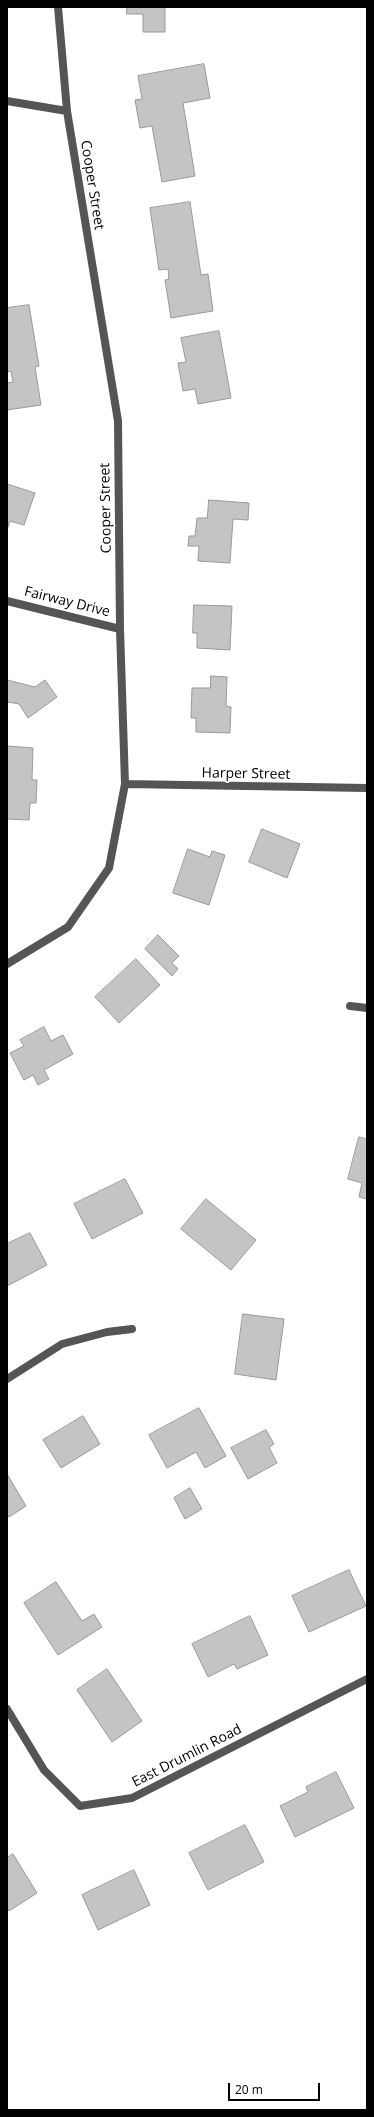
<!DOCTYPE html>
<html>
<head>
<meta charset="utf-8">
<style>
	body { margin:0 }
	#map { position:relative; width:374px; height:2117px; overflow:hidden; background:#fff; font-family:"Open Sans",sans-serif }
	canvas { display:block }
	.frame { position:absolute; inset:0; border:8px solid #000; pointer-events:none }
	.scale { position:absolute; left:228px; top:2083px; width:92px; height:18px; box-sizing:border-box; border:2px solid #000; border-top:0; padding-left:5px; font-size:12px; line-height:14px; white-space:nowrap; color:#000; -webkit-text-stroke:3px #fff; paint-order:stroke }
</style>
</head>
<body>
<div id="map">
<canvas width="374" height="2117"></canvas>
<div class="frame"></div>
<div class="scale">20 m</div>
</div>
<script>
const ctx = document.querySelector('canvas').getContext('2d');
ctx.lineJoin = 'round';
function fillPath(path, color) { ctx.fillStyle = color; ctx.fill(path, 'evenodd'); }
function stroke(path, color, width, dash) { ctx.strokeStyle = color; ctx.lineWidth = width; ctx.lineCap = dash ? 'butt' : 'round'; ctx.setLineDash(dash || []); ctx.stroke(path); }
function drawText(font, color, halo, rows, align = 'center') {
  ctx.font = font + ' "Open Sans",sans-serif'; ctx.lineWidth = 3.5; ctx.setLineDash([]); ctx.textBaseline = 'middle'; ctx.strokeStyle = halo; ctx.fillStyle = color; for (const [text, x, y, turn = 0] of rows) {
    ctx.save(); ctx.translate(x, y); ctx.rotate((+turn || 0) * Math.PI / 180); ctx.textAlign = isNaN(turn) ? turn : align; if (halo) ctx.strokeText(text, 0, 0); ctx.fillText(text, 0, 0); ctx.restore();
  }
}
const building = new Path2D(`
	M127,7H165V32H143V14H127Z
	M204,64L210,98L183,103L195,176L162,182L152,126L140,128L135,100L142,99L138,76Z
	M190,202L201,275L208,274L213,311L171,318L165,280L169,279L168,269L159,270L150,208Z
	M29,305L39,366L35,367L41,405L7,410V383L13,382L11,371L7,372V308Z
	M219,331L231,398L198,404L195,389L183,391L178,363L186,362L181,338Z
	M7,484L35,493L24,525L10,521L7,530Z
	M209,500L249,503L248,520L233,519L230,563L198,561L199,546H188L189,536H195L197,518H207Z
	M194,605L232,606L230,650L197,648V633H193Z
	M211,676L227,677L226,706L231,707L230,733L196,732V718H191L192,688H210Z
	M7,680L35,687L45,680L57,697L28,718L19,704L8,702L7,707Z
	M7,746L33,748L32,780H37L36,803H30L29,820L7,819Z
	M262,829L300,844L287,878L249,862Z
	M188,849L210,857L212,851L225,855L209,905L173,893Z
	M158,935L179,956L172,963L178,969L172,976L145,949Z
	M136,959L160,985L119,1023L95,997Z
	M44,1027L51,1041L63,1035L73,1054L44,1070L49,1079L38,1085L33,1075L24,1080L10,1053L24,1046L20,1040Z
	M359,1137L367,1139V1199L359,1197L362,1183L348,1179Z
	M125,1179L143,1213L92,1239L74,1204Z
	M206,1199L256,1240L231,1270L181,1229Z
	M30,1233L47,1265L7,1286V1244Z
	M243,1314L284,1319L276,1380L235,1374Z
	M199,1408L226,1456L205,1468L196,1452L167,1468L149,1435Z
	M83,1416L100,1444L61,1468L43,1440Z
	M266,1430L274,1444L269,1447L277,1463L248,1479L231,1448Z
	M7,1474L26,1506L9,1517L7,1514Z
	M190,1488L202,1509L185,1519L174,1498Z
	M349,1570L366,1606L309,1632L292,1596Z
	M56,1582L82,1621L94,1614L102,1627L58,1655L24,1603Z
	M250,1616L268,1655L237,1669L234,1664L208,1677L192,1644Z
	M107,1669L142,1721L112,1742L77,1690Z
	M336,1772L354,1808L295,1837L280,1806L308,1792L306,1787Z
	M245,1825L264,1862L208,1890L189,1853Z
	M13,1854L37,1893L9,1911L7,1907V1858Z
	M134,1870L150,1905L98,1930L82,1895Z`);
fillPath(building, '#c4c4c4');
stroke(building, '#999', 1);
stroke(new Path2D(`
	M7,101L67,111
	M7,601L120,629
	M125,784L367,788
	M7,964L68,927L109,868L125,784L120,629L118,421L67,111L58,7
	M350,1006L367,1008
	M7,1379L62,1344L107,1332L132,1329
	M7,1709L44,1770L80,1806L132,1798L367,1679`), '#555', 8);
drawText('14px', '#000', '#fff', [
	["Cooper Street",92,185,81],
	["Cooper Street",106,508,-91],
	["Fairway Drive",67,602,14],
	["Harper Street",246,774,1],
	["East Drumlin Road",187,1756,-27]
]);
</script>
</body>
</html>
